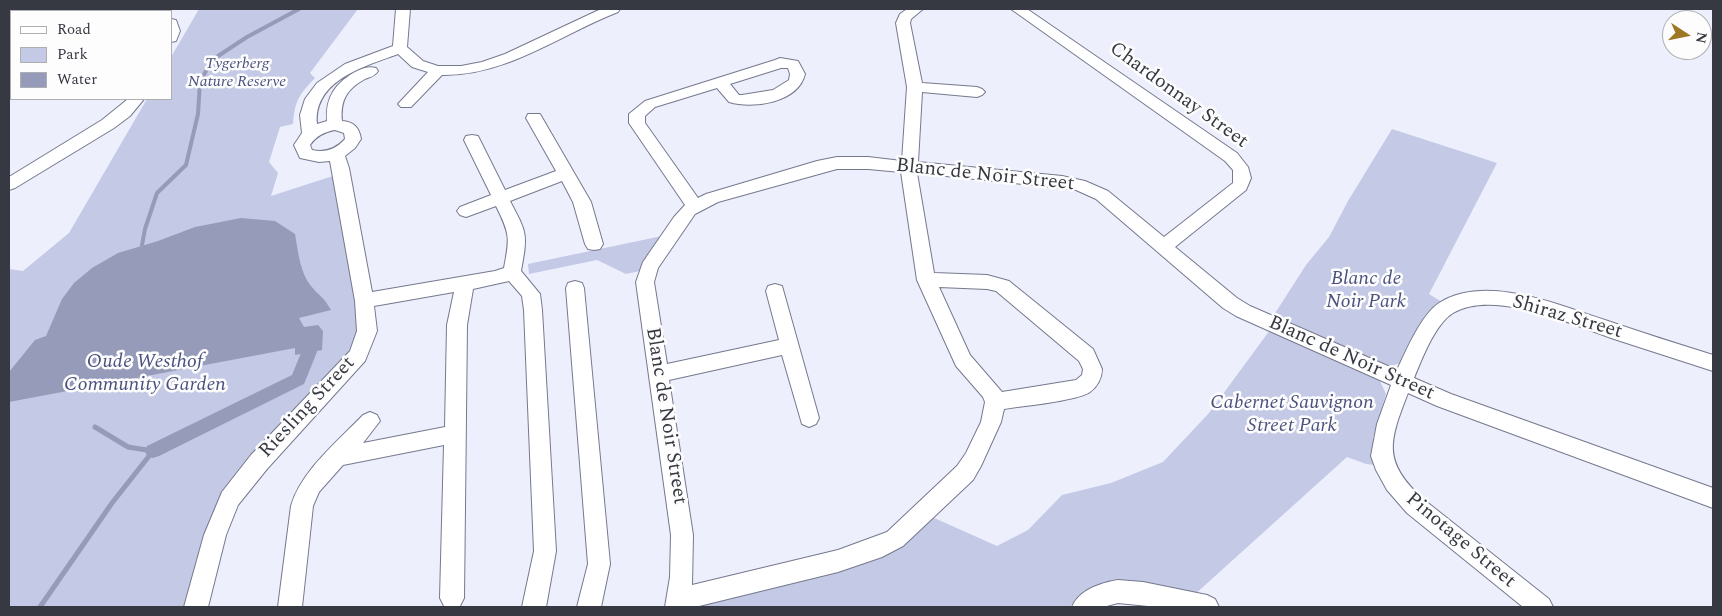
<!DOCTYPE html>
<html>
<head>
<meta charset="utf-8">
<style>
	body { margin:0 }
	#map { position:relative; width:1722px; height:616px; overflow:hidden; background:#edeffd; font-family:Spectral,serif }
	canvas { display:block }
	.frame { position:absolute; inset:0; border:10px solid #373942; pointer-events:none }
	.legend { position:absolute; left:10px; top:10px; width:162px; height:90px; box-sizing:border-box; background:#fdfdfd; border:1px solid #aeafb2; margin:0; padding:6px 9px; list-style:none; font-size:15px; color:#373942 }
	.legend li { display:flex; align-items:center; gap:10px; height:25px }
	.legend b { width:25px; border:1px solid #aeafb2 }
	.north { position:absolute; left:1662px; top:10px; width:50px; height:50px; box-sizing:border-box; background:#fdfdfd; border:1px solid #aeafb2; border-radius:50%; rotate:101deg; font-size:14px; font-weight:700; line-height:20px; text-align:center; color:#373942 }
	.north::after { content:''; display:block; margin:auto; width:18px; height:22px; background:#9d7724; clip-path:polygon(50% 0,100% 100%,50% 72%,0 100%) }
</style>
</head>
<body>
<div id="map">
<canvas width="1722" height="616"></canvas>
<div class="frame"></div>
<ul class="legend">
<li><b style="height:6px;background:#fff"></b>Road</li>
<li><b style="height:14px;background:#c4c9e6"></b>Park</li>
<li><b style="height:14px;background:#969bb9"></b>Water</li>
</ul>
<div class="north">N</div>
</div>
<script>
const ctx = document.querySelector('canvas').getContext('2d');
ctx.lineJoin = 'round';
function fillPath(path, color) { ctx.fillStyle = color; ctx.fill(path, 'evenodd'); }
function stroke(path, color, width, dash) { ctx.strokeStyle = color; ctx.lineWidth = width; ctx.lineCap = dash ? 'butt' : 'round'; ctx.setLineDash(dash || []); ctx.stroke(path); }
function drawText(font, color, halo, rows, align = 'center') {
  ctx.font = font + ' Spectral,serif'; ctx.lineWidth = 5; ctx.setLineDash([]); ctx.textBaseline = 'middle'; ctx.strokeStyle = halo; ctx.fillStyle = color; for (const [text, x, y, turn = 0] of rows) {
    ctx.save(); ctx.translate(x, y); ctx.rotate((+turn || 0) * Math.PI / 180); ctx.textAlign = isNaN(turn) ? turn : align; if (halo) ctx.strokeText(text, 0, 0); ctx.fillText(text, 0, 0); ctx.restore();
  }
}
fillPath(new Path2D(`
	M199,9H358L310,73L315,78C299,95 295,100 293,124L280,127L269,162L278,173L271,196L336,175L359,324L356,346L202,547L187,607H9V269L23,271L69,233L147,99H171V57Z
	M1392,129L1497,163L1429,294L1442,302L1423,320L1403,362L1389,367L1272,318L1306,265L1329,237L1348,201Z
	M662,236L640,271L626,274L597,260L529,274L528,264Z
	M1270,330L1380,381L1386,394L1373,437L1376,465L1366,464L1347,457L1193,596L1089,591L1069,607H695L700,604L881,558L902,544L932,517L997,546L1028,530L1062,495L1111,483L1163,462L1209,413Z`), '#c4c9e6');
fillPath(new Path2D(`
	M241,218L275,221L295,234C298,251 300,273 311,286C319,296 324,297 331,310L299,318L304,327L318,325L323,331L322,350L295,355V348L9,402V372L35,340L46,336L62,299L74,283L92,268L118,253L158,241L195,227Z`), '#969bb9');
stroke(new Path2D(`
	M142,245L145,229L157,193L186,165L198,114L200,82L212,60L247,37L299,9`), '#969bb9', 4);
stroke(new Path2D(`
	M40,607L112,503L153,451L128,447L95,427`), '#969bb9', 5);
fillPath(new Path2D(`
	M309,346L315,348L317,352L304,384L159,456L153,458L147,456L145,451L147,446L292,375L303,348Z`), '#969bb9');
const minor = new Path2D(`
	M121,9H138L136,11H119Z
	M138,9H155L157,11H140Z
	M396,9H410L407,47L423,61L438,66H461L482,62L505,54L601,9H620L618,12C559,35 507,76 442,75L411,107H401L398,104L428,72L412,67L398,54C366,66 313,80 317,124L327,121C325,97 336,82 357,71C364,68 369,66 376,68L378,71C375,76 370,77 365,79C347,89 340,100 342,121C354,122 359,127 361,139L355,148L345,156L349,168L372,292L495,271L504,268C510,238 510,234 496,206L466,217L460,215L457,211L460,207L491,195L464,140L466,136L472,135L478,136L505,190L556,171L526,118L528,114H540L591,202L603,244L600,249L594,250L588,249L585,244L573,202L562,181L510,201C527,233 528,234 521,271L540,294L542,310L556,551L546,607H522L534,551L524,310L522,296L509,281L473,289L467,325L464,598L460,606H444L440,598L444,445L343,465L319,492L313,506L302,607H278L291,506C301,471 338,441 363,415L370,412L377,415L380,421L363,443L445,427L447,325L454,292L374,306L377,331L365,361L267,469L238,505L226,535L208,607H184L204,535L222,492L251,455L350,351L357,331L355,301L330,161L319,162L300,158L294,145L302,133L300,115L305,99L317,83L345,64L393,46ZM335,130L344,133L345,139C336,149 326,153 312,150L310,145C316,136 324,132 335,130Z
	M907,9H923L911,19L910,23L922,83L977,87L982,89L985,92L982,95L977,97L922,92L918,162L1062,176L1085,181L1108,191L1164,237L1233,183V170L1225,161L1011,9H1027L1237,153L1248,167L1251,178L1246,190L1175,247L1237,298L1250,306L1397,370C1406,351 1421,315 1439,303C1487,273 1560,306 1608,321C1643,333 1678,344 1713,355V371C1679,360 1645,349 1611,338C1571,324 1494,289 1453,313C1435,324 1422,359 1414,378L1451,394L1713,488V508L1437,406L1408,393C1389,442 1382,461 1423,499L1549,599L1553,607H1523L1407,513L1387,490L1376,470L1371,456L1377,424L1391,385L1236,316L1223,308L1096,199L1076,190L1062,188L917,173L934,273L987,275L1009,281L1093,349L1102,369C1102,378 1097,387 1090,392C1077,401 1022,406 1004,409L1001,422L981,466L973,480L903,546L882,557L838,572L695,607H665L670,577L671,535L636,282L643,262L674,217L685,205L629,123V114L645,101L775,60L780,58L798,61L805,74C798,103 753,109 729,102L717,88L655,107L645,116V123L698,198L706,194L817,161L837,157H868L902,161L907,87L896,23L900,14ZM781,68H788L790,74L789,80L773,90L742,95H739L730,84ZM837,169H868L901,172L917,280L956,366L983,397L985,402L981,422L966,453L957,466L887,532L838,550L692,585L693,535L669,380L782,355L802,424L809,427L816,424L819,418L782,286L775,284L768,286L766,291L779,340L667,364L654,282L658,268L695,214L718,202ZM939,287L987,289L996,291L1079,361L1083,369L1082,375L1076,380L1002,392L970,355Z
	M171,19L176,20L180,31L176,41L171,42Z
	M11,68V79L9,80V69Z
	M128,99H144L130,116L114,128L15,188L9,190V177L102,120Z
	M575,281L582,283L584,288L610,564L601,607H577L588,564L566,288L568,283Z
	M1118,580L1143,582L1207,595L1215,599L1219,607H1158L1118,603L1103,607H1072C1079,590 1100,583 1118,580Z`);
stroke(minor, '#75798d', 2);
fillPath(minor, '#fff');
drawText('italic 16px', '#4b517e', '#fdfdfd', [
	["Tygerberg",237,65],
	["Nature Reserve",237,83]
]);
drawText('20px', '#373942', '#fdfdfd', [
	["Chardonnay Street",1178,96,36],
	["Blanc de Noir Street",985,176,6],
	["Shiraz Street",1567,318,16],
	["Blanc de Noir Street",1351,359,24],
	["Riesling Street",308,408,-47],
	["Blanc de Noir Street",665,416,81],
	["Pinotage Street",1460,541,40]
]);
drawText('italic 20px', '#4b517e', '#fdfdfd', [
	["Blanc de",1366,280],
	["Noir Park",1366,303],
	["Oude Westhof",145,363],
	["Community Garden",145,386],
	["Cabernet Sauvignon",1292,404],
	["Street Park",1292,427]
]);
</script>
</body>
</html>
